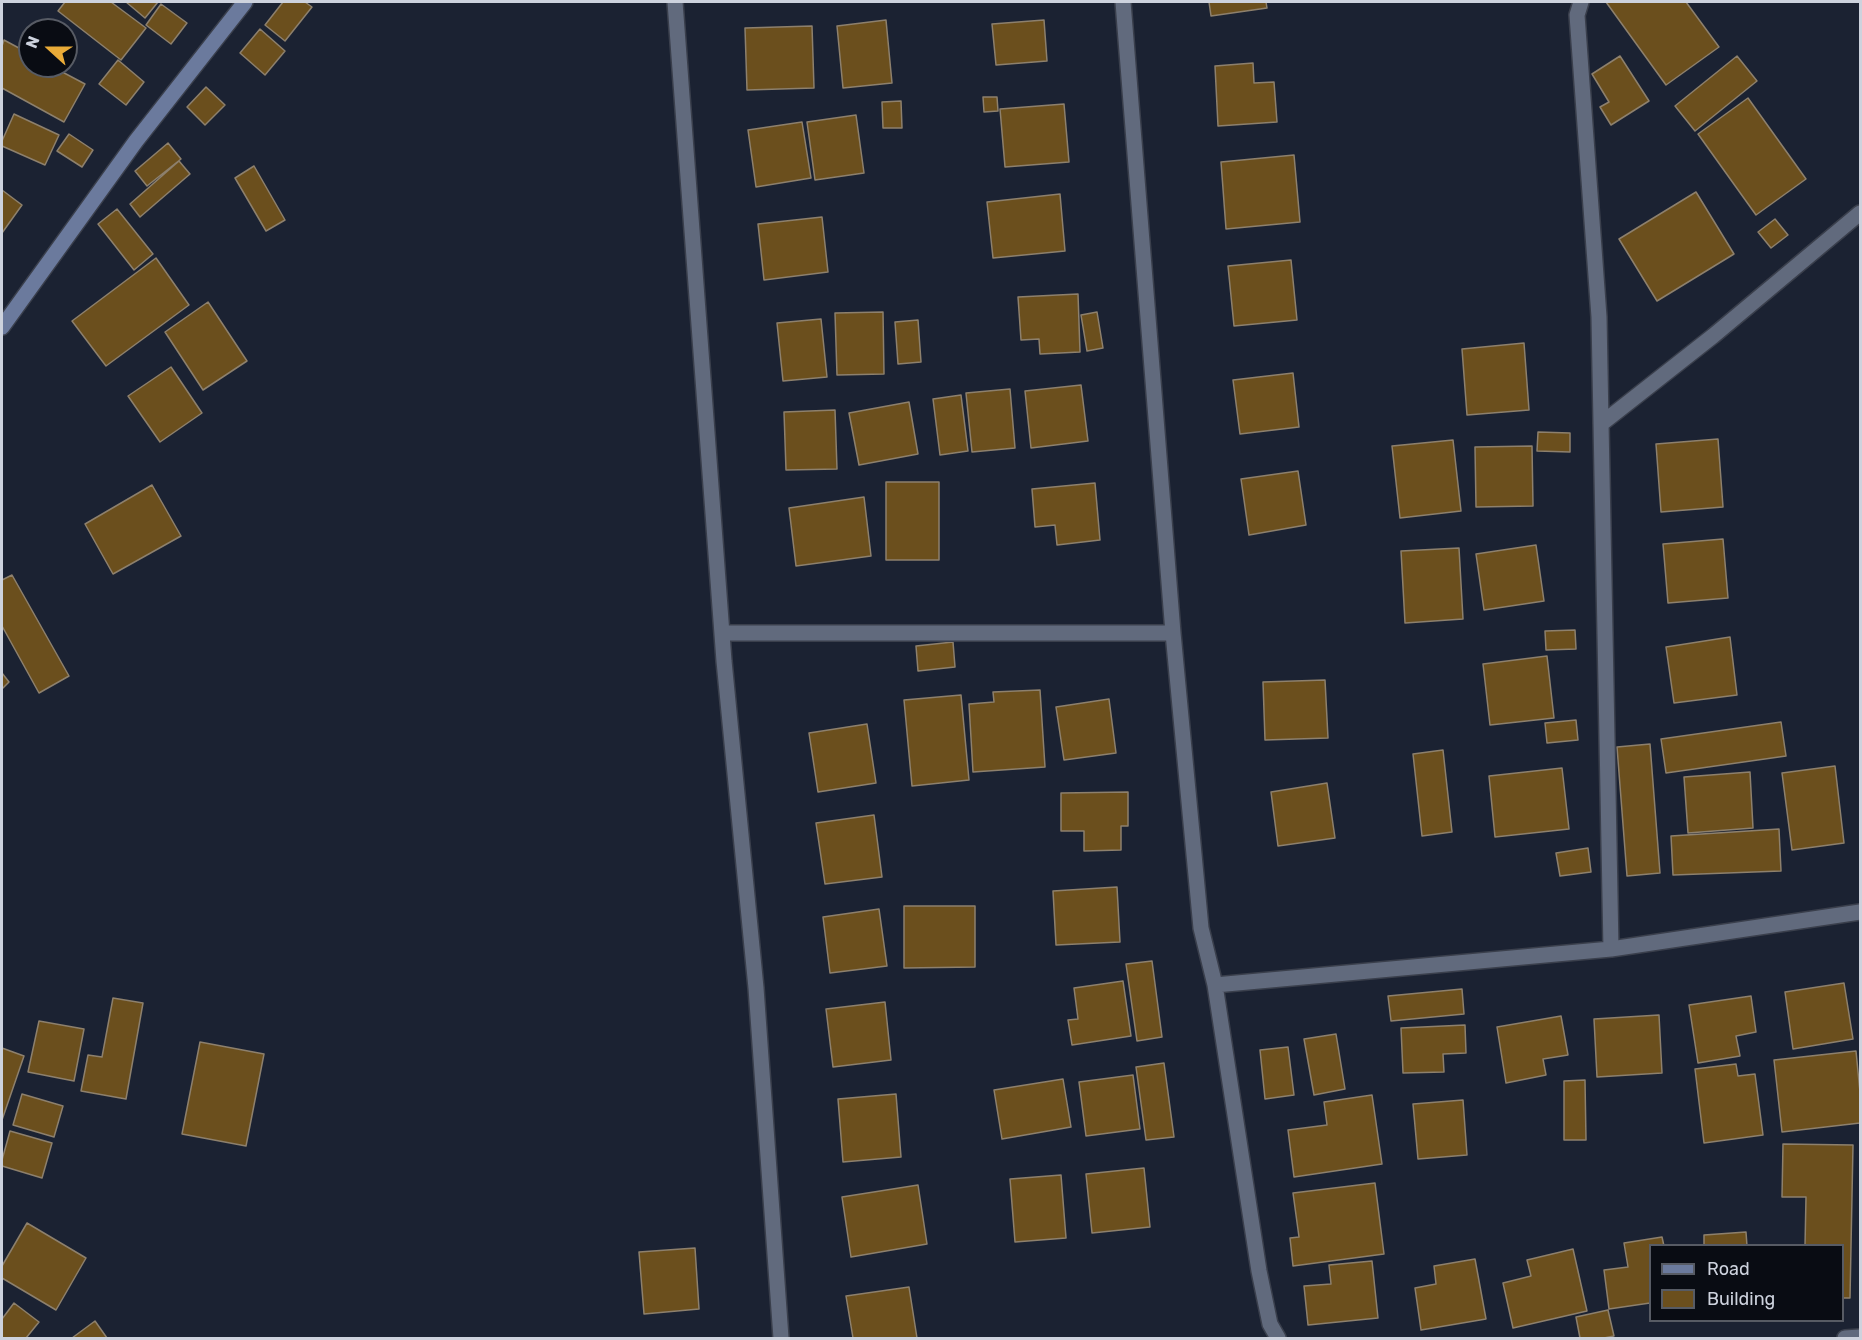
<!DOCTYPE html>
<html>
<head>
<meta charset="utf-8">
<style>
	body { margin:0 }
	#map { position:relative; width:1862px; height:1340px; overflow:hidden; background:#1b2232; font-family:Rubik,sans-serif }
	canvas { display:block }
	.frame { position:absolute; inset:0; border:3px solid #cdd2dd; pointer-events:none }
	.legend { position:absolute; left:1649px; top:1244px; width:195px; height:78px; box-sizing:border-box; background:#090c13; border:2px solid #575b64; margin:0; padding:8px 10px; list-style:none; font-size:18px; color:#cdd2dd }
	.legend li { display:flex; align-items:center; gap:12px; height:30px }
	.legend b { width:30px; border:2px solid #575b64 }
	.north { position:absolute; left:18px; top:18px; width:60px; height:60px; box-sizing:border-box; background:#090c13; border:2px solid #575b64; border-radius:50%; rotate:291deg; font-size:16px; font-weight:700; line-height:24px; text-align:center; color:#cdd2dd }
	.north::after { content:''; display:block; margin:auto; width:21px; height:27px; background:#e9ab38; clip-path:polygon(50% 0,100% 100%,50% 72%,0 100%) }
</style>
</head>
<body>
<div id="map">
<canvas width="1862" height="1340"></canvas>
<div class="frame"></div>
<ul class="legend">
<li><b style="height:8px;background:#6b7a9d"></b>Road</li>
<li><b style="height:16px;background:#6b4f1d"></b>Building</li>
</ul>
<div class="north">N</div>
</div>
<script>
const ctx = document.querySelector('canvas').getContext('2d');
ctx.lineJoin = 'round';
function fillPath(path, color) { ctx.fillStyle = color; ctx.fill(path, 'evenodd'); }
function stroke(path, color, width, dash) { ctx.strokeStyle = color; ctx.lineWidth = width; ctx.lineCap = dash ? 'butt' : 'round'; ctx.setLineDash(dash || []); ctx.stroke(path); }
const building = new Path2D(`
	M65,2H111L146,28L121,60L58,11Z
	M126,2H158L145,18Z
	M283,2H305L312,7L285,41L265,25Z
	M1209,2H1266L1267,8L1211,16Z
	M1606,2H1686L1719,47L1666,85Z
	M161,4L187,23L171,44L146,25Z
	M886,20L892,83L843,88L837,26Z
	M1044,20L1047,61L996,65L992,24Z
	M812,26L814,88L747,90L745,28Z
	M260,29L285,51L265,75L240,53Z
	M4,40L30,54V66H51L85,84L64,122L2,88V46Z
	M1620,56L1649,101L1611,125L1600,107L1609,102L1592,74Z
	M1737,56L1757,81L1695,131L1675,106Z
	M118,60L144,82L126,105L99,84Z
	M1253,63L1254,83L1274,82L1277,122L1218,126L1215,66Z
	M206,87L225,105L205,125L187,107Z
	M983,97H997L998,111L984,112Z
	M1748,98L1806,179L1756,215L1698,134Z
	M901,101L902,128H883L882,102Z
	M1064,104L1069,162L1005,167L1000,109Z
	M14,114L59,135L45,165L2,146V141Z
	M856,115L864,173L815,180L807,122Z
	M802,122L811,178L756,187L748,130Z
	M69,134L93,150L82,167L57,151Z
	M168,143L181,159L147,186L135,171Z
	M1294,155L1300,222L1226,229L1221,162Z
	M179,161L190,174L140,217L130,204Z
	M254,166L285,220L266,231L235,178Z
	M2,190L22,205L2,233Z
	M1696,192L1734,254L1657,301L1619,239Z
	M1060,194L1065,251L993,258L987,202Z
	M117,209L153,254L134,270L98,224Z
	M822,217L828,272L764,280L758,224Z
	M1775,219L1788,235L1771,248L1758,232Z
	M156,258L189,305L106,366L72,321Z
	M1291,260L1297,320L1234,326L1228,266Z
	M1078,294L1080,352L1040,354L1039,339L1021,340L1018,297Z
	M208,302L247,361L203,390L165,332Z
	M883,312L884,374L837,375L835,313Z
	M1097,312L1103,348L1087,351L1081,315Z
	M821,319L827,377L783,381L777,323Z
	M918,320L921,362L898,364L895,322Z
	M1524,343L1529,410L1467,415L1462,349Z
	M171,367L202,413L160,442L128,396Z
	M1293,373L1299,427L1240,434L1233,380Z
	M1081,385L1088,441L1031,448L1025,391Z
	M1010,389L1015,448L972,452L966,393Z
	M961,395L968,451L940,455L933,399Z
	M909,402L918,454L859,465L849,413Z
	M835,410L837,469L786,470L784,412Z
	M1538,432L1570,433V452L1537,451Z
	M1718,439L1723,507L1661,512L1656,444Z
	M1453,440L1461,511L1400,518L1392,446Z
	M1532,446L1533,506L1476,507L1475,447Z
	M1298,471L1306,525L1249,535L1241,479Z
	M886,482H939V560H886Z
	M1095,483L1100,540L1057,545L1055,525L1035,527L1032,489Z
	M152,485L181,536L113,574L85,524Z
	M864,497L871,556L796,566L789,508Z
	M1723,539L1728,598L1668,603L1663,544Z
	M1536,545L1544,601L1484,610L1476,554Z
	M1459,548L1463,619L1405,623L1401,551Z
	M12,575L69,676L39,693L2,626V580Z
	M1575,630L1576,649L1546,650L1545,631Z
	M1730,637L1737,695L1674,703L1666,647Z
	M953,642L955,667L918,671L916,646Z
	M1547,656L1554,718L1490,725L1483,664Z
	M2,673L9,682L2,689Z
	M1325,680L1328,738L1265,740L1263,682Z
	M1040,690L1045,767L973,772L969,704L994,702L993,692Z
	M961,695L969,780L912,786L904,700Z
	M1109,699L1116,753L1064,760L1056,707Z
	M1576,720L1578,740L1547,743L1545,723Z
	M1781,722L1786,756L1666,773L1661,739Z
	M867,724L876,783L818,792L809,733Z
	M1650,744L1660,873L1627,876L1617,747Z
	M1443,750L1452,832L1422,836L1413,754Z
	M1835,766L1844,843L1792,850L1782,773Z
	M1562,768L1569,829L1495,837L1489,776Z
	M1750,772L1753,828L1688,833L1684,777Z
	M1327,783L1335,838L1278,846L1271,792Z
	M1128,792V826H1121V850L1084,851V831H1061V793Z
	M874,815L882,877L825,884L816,823Z
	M1779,829L1781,871L1673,875L1671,836Z
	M1588,848L1591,872L1560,876L1556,853Z
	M1117,887L1120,942L1056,945L1053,891Z
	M904,906H975V967L904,968Z
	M879,909L887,966L830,973L823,917Z
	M1152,961L1162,1037L1137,1041L1126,964Z
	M1123,981L1131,1036L1072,1045L1068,1020L1078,1019L1074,988Z
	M1844,983L1853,1039L1793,1049L1785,992Z
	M1462,989L1464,1014L1391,1021L1388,996Z
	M1751,996L1756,1032L1736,1036L1740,1056L1698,1063L1689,1005Z
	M113,998L143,1003L126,1099L81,1091L88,1055L102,1057Z
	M885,1002L891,1060L833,1067L826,1009Z
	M1659,1015L1662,1073L1597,1077L1594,1019Z
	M1561,1016L1568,1055L1543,1059L1546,1075L1506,1083L1497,1027Z
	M39,1021L84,1029L74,1081L28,1072Z
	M1465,1025L1466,1053L1443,1054L1444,1072L1403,1073L1401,1028Z
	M1336,1034L1345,1089L1314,1095L1304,1039Z
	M200,1042L264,1054L246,1146L182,1134Z
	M1288,1047L1294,1095L1265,1099L1260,1050Z
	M2,1048L24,1056L2,1120Z
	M1856,1051L1860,1092V1123L1782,1132L1774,1060Z
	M1164,1063L1174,1137L1146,1140L1136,1067Z
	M1736,1064L1738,1076L1755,1074L1763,1135L1704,1143L1695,1069Z
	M1133,1075L1140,1129L1086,1136L1079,1082Z
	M1063,1079L1071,1127L1002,1139L994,1090Z
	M1585,1080L1586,1140H1564V1081Z
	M22,1094L63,1106L54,1137L13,1125Z
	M896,1094L901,1157L843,1162L838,1099Z
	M1372,1095L1382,1164L1294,1177L1288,1130L1327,1125L1324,1102Z
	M1463,1100L1467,1155L1418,1159L1413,1104Z
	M10,1131L52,1143L42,1178L2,1166V1160Z
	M1783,1144L1853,1145L1850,1298H1842V1246H1805L1806,1197H1782Z
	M1144,1168L1150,1227L1092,1233L1086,1174Z
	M1061,1175L1066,1238L1015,1242L1010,1179Z
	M1375,1183L1384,1254L1293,1266L1290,1238L1299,1237L1293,1193Z
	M918,1185L927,1244L851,1257L842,1197Z
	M27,1223L86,1258L56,1310L2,1278V1266Z
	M1746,1232L1747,1246H1704V1235Z
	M1662,1237L1664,1246H1650V1303L1609,1309L1604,1270L1628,1267L1624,1243Z
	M695,1248L699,1309L644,1314L639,1252Z
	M1573,1249L1587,1311L1513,1328L1503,1283L1531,1276L1527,1260Z
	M1475,1259L1486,1319L1421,1330L1415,1288L1436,1284L1434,1266Z
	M1372,1261L1378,1318L1308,1325L1304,1286L1331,1284L1329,1265Z
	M909,1287L917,1338H853L846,1296Z
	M14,1303L39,1322L26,1338H2V1319Z
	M1608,1310L1614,1336L1604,1338H1580L1576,1317Z
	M95,1321L107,1338H72Z`);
fillPath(building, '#6b4f1d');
stroke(building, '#8d806d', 1.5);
const street = new Path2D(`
	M675,2L724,661L756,988L781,1338
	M1123,2L1173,633L1201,928L1215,985L1259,1271L1270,1324L1278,1338
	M1581,2L1577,15L1599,317L1611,949
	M1601,424L1713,336L1860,213
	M722,633H1173
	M1215,985L1611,949L1860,912
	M1845,1338L1860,1337`);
const secondary = new Path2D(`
	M2,327L136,141L245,2`);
stroke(street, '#3a3f4c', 18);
stroke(secondary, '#3a3f4c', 18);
stroke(street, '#616a7d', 15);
stroke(secondary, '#6b7a9d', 15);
</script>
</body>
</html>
